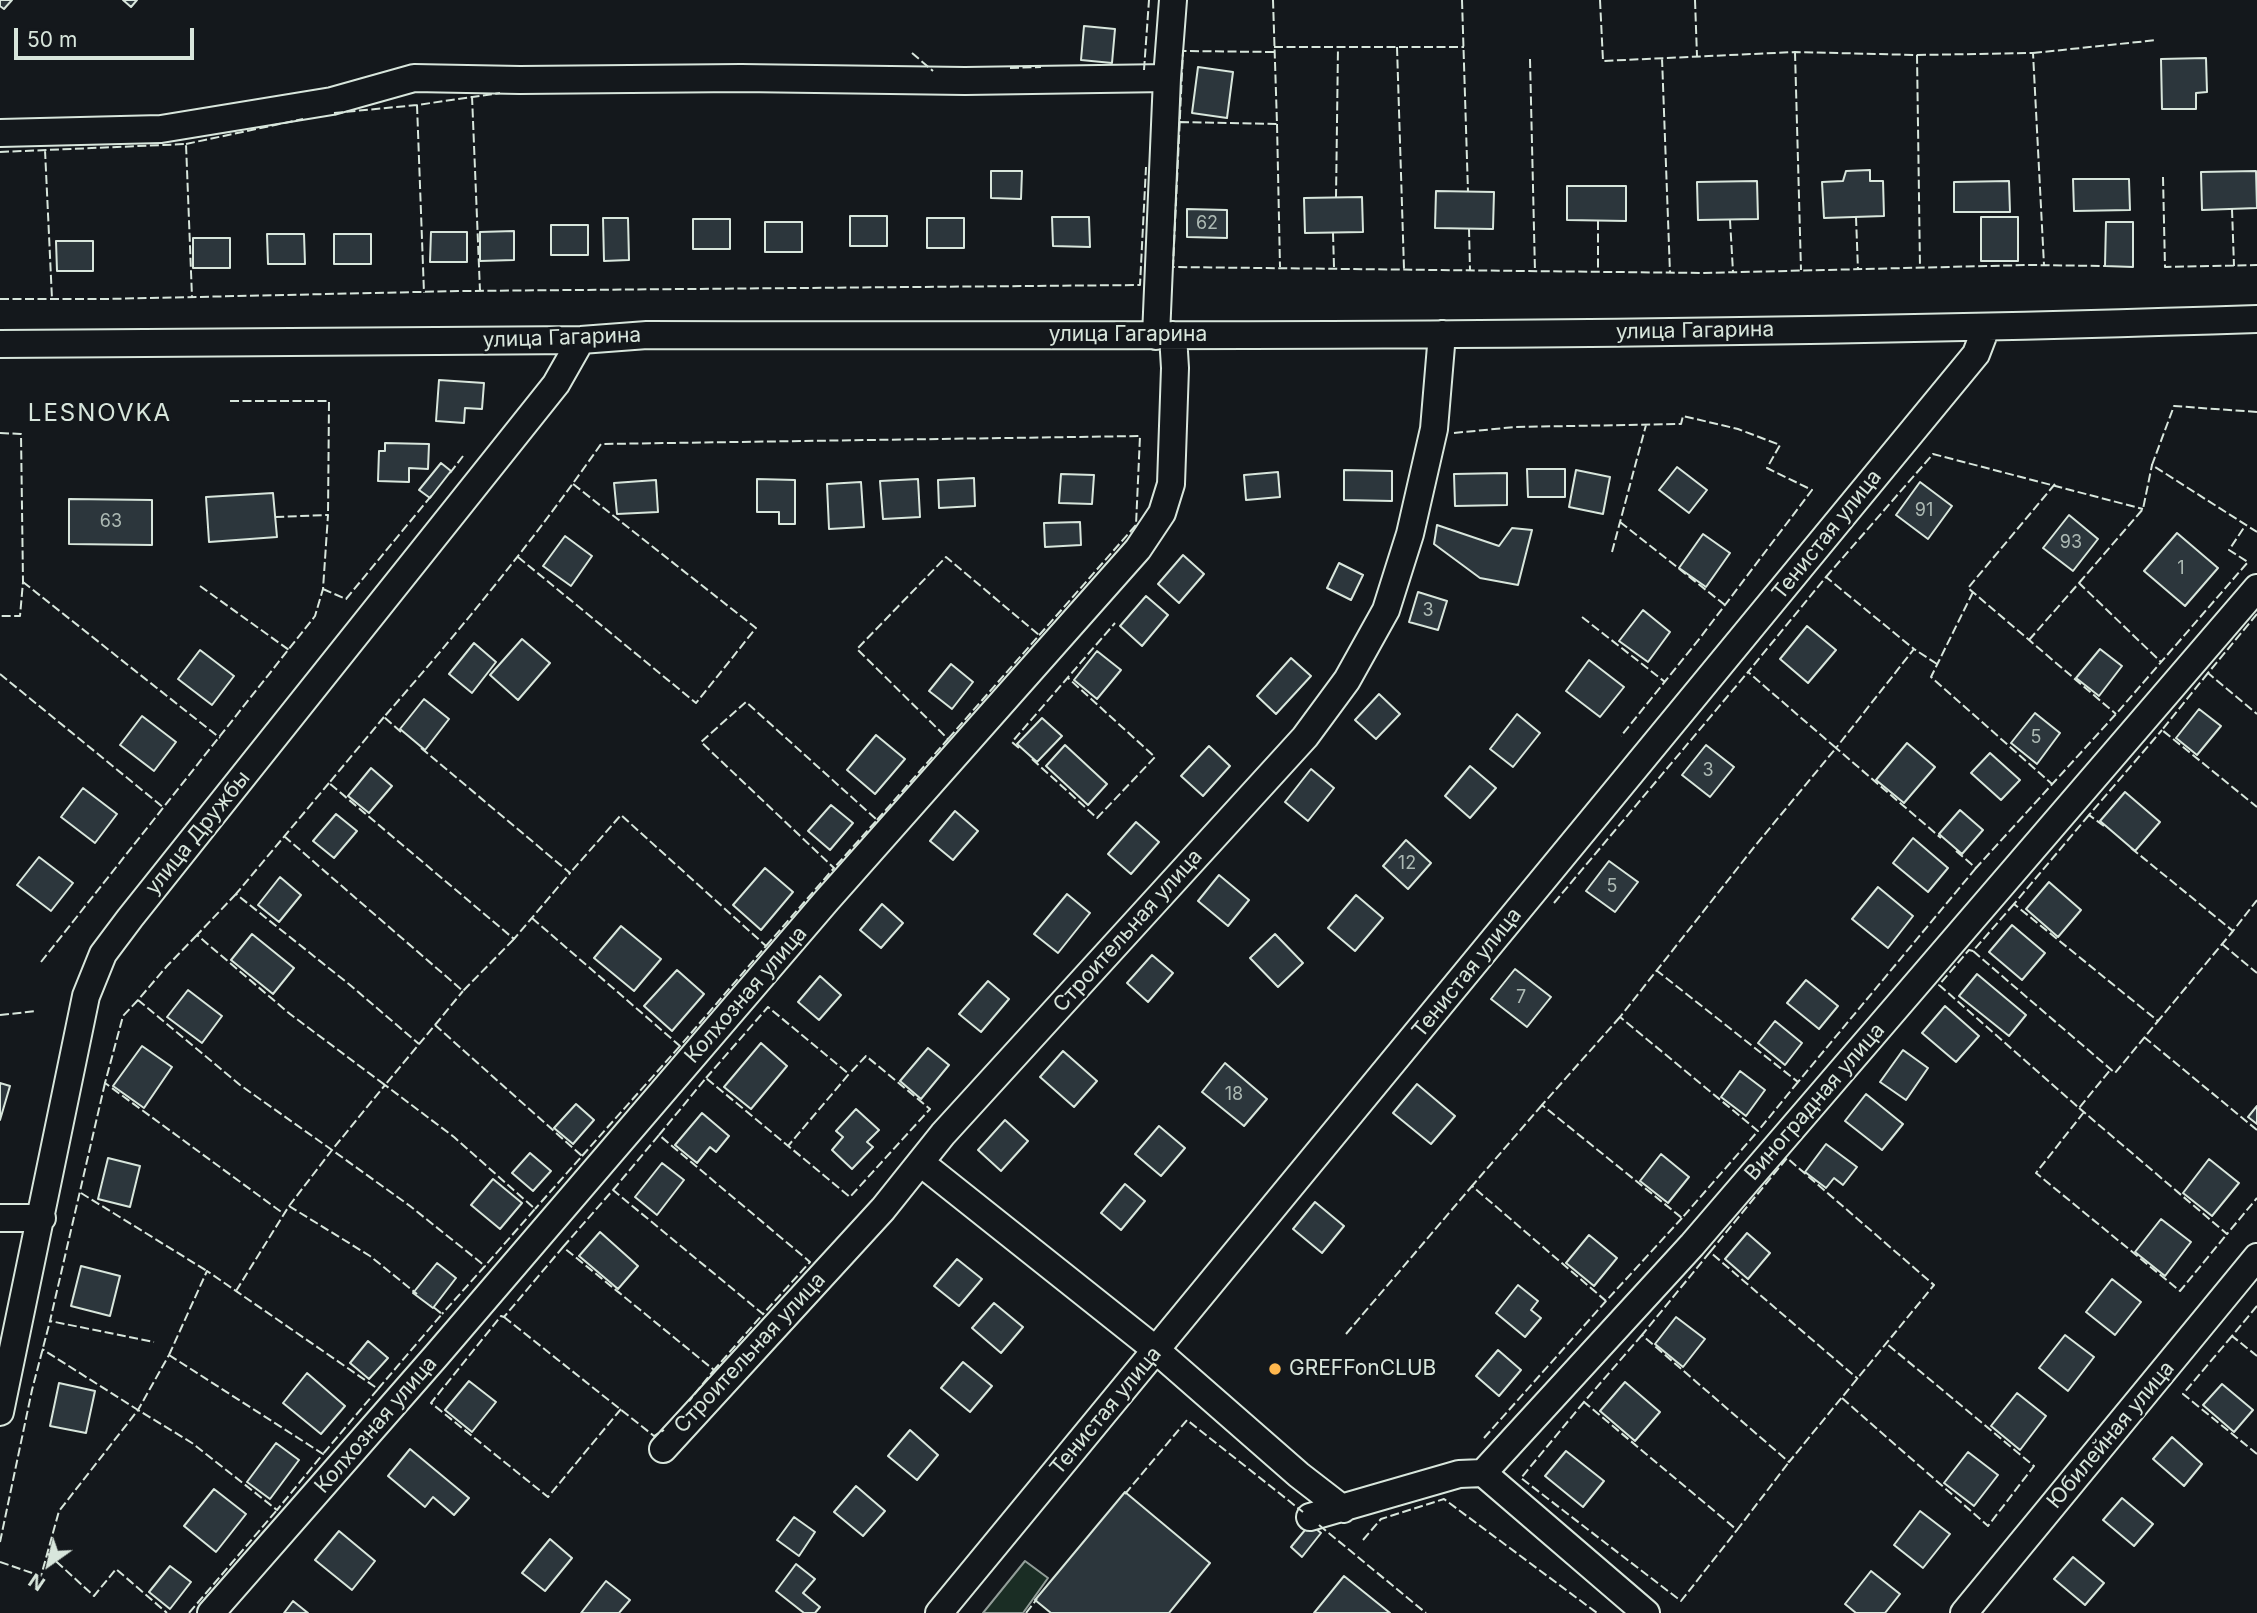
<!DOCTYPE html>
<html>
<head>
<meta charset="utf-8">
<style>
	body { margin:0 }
	#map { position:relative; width:2257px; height:1613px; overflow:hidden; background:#14181c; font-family:Inter,sans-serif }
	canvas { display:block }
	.north { position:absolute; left:14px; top:1529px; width:70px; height:70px; -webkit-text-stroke:5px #14181c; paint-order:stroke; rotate:214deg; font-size:19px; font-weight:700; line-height:28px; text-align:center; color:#d8e6dc }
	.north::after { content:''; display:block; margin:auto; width:24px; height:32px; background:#d8e6dc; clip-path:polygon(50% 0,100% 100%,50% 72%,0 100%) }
	.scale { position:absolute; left:14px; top:28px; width:180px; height:32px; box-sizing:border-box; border:4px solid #d8e6dc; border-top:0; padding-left:9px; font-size:21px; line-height:24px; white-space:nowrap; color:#d8e6dc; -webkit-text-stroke:5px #14181c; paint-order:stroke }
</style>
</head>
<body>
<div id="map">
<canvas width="2257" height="1613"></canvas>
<div class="north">N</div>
<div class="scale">50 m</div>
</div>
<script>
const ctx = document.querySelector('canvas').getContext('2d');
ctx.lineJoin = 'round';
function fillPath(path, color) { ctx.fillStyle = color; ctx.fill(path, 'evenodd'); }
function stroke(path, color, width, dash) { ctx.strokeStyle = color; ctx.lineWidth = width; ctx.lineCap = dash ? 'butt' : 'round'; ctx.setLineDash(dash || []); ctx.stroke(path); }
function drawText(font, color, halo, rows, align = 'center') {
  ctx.font = font + ' Inter,sans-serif'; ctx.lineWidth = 5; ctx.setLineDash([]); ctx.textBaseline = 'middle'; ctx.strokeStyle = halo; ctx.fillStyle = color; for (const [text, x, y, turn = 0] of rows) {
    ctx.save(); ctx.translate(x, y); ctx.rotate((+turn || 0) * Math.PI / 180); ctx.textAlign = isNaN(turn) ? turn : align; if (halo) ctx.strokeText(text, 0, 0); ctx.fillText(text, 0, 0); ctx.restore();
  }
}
const green = new Path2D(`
	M1025,1561L1048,1578L1023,1613H983Z`);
fillPath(green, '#1a2d24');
stroke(green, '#939e99', 2);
const building = new Path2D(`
	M0,0H12L4,9L0,6Z
	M123,0H137L131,7Z
	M1084,26L1115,29L1112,63L1081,60Z
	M2206,58L2207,92L2196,93V109H2162L2161,59Z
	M1198,67L1233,72L1227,118L1192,113Z
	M1870,170V181H1883L1884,216L1824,218L1822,182L1843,181L1846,171Z
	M991,171H1022L1021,199L991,198Z
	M2256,171L2257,208L2202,210L2201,172Z
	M2073,179H2129L2130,210L2074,211Z
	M1757,181L1758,219L1698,220L1697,182Z
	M2009,181L2010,212H1954V182Z
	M1567,186H1626V221L1567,220Z
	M1436,191L1494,192L1493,229L1435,228Z
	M1362,197L1363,232L1305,233L1304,198Z
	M1187,209L1227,210V238L1187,237Z
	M850,216H887V246H850Z
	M1052,217H1089L1090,247L1053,246Z
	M1981,217H2018V261H1981Z
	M603,218H628L629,260L604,261Z
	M927,218H964V248H927Z
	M693,219H730V249H693Z
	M765,222H802V252H765Z
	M2106,222H2133V267L2105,266Z
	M551,225H588V255H551Z
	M514,231V260L480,261V232Z
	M431,232H467V262H430Z
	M267,234H304L305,264H268Z
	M334,234H371V264H334Z
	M193,238H230V268H193Z
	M56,241H93V271H57Z
	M439,380L484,383L482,409L465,408L464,423L436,421Z
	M385,443L429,444L428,469L409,468V482L378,481L379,451H385Z
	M441,463L451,471L430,498L419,490Z
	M1677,467L1707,490L1689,513L1659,490Z
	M1527,469H1565V497H1528Z
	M1344,470L1392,471V501L1344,500Z
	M1576,470L1610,477L1603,514L1569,507Z
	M1278,472L1280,497L1246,500L1244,475Z
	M1507,473V505L1455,506L1454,474Z
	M1061,474L1094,475L1092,504L1059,503Z
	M974,478L975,506L939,508L938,480Z
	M757,479L795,480V524H779V512H757Z
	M918,479L920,517L883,519L880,481Z
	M656,480L658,512L617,514L614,483Z
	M861,482L864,527L829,529L827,484Z
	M1920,482L1952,506L1928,539L1896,515Z
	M273,493L277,537L209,542L206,497Z
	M69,499L152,500V545L69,544Z
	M2069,515L2098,539L2073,571L2043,548Z
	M1080,522L1081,545L1045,547L1044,523Z
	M1437,525L1499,546L1512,528L1532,530L1518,585L1480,578L1434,544Z
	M2177,533L2218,568L2185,606L2144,571Z
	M1703,534L1730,553L1706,587L1679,568Z
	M565,536L592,556L571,586L543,566Z
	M1183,555L1204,574L1179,603L1158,584Z
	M1339,563L1363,575L1351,600L1327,588Z
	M1418,592L1447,601L1438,630L1409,622Z
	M1146,596L1168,615L1142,646L1120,626Z
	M1643,610L1670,632L1648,662L1619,641Z
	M1807,626L1836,650L1808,683L1780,659Z
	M522,639L550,663L518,700L490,675Z
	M474,643L496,662L472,693L449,674Z
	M2100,649L2122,666L2099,696L2076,678Z
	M200,650L234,676L212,705L178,679Z
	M1097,651L1121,670L1097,699L1074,680Z
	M1291,658L1311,676L1276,714L1257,696Z
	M1589,660L1624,687L1600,717L1566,691Z
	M951,664L973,682L952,709L929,691Z
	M1379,694L1400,714L1376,739L1355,720Z
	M424,699L449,719L425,750L400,729Z
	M2199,709L2221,726L2197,755L2176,738Z
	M2035,713L2060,733L2037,764L2011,743Z
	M1517,714L1540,733L1513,767L1490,749Z
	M142,716L176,742L154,771L120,745Z
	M1042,718L1062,736L1037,762L1017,744Z
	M876,735L905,759L875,794L847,770Z
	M1907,743L1935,767L1904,803L1876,780Z
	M1065,745L1107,784L1088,805L1046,766Z
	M1706,745L1734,767L1710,797L1682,775Z
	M1209,746L1230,766L1203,796L1181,776Z
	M1990,753L2020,780L2001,800L1971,773Z
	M1470,766L1496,788L1470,818L1445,796Z
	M371,768L392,786L369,813L348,796Z
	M1311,769L1334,788L1308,821L1285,802Z
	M83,788L117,814L95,843L61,817Z
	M2125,792L2160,822L2135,851L2100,821Z
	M831,805L853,823L830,850L808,831Z
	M1960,810L1983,830L1962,854L1939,834Z
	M955,811L978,831L953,860L930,841Z
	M336,814L357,831L334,858L313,841Z
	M1136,822L1159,842L1131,874L1108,854Z
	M1913,838L1948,868L1928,892L1893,863Z
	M1406,840L1431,863L1408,889L1383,866Z
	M39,857L73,883L51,911L17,885Z
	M1609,861L1638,882L1615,912L1586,891Z
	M765,868L793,892L761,930L733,905Z
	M1219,875L1249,900L1228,926L1198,901Z
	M280,877L301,895L279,922L258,905Z
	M2049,882L2081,910L2058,937L2026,909Z
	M1878,887L1913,916L1888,948L1852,919Z
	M1067,894L1090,913L1058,953L1034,934Z
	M1356,895L1383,918L1355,951L1328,928Z
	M882,904L903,923L881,948L860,930Z
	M2012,925L2045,953L2022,980L1989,952Z
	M621,926L661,959L634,991L594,958Z
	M252,934L294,968L273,994L231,960Z
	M1275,934L1303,963L1278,987L1250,958Z
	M1152,955L1173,973L1148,1002L1127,983Z
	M1515,969L1551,997L1527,1027L1491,999Z
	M677,970L704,994L672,1031L644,1006Z
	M1977,974L2026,1015L2009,1036L1959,996Z
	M820,976L841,995L819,1020L798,1002Z
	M1806,980L1838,1006L1819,1029L1787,1003Z
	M988,981L1009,999L981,1032L959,1014Z
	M188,990L222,1016L202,1043L167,1017Z
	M1945,1006L1979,1036L1956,1062L1922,1033Z
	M1775,1021L1802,1043L1785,1065L1758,1043Z
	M761,1043L787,1066L751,1109L724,1087Z
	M142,1046L172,1067L144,1108L113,1086Z
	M928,1048L949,1065L921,1099L900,1081Z
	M1903,1050L1928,1068L1906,1100L1880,1082Z
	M1063,1051L1097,1081L1074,1107L1040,1077Z
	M1225,1063L1267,1099L1244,1126L1202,1092Z
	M1740,1071L1765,1090L1746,1116L1721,1097Z
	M0,1083L10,1086L0,1120Z
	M1417,1084L1455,1116L1431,1144L1393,1113Z
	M1866,1094L1903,1124L1882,1150L1845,1121Z
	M576,1104L594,1120L573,1144L554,1128Z
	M2257,1106V1124L2248,1117Z
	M856,1109L879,1130L867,1142L873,1147L852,1169L832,1150L843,1137L836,1131Z
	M702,1113L729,1136L716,1152L710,1147L697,1163L675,1145Z
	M1005,1120L1028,1141L1001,1171L978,1150Z
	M1159,1126L1185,1148L1161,1176L1135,1154Z
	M1826,1144L1857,1167L1843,1185L1834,1178L1826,1188L1805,1172Z
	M530,1153L551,1171L533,1191L512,1173Z
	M1661,1154L1689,1177L1668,1203L1640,1181Z
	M108,1158L140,1166L130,1207L98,1199Z
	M2209,1159L2239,1183L2212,1216L2183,1193Z
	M662,1163L684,1180L657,1215L635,1197Z
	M493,1179L522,1203L500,1229L471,1205Z
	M1125,1184L1145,1201L1121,1230L1101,1213Z
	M1315,1202L1344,1226L1322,1253L1293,1229Z
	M2161,1219L2191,1242L2165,1276L2135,1252Z
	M600,1232L638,1266L618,1289L579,1256Z
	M1747,1233L1770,1253L1748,1279L1725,1259Z
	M1589,1235L1617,1258L1594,1286L1566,1263Z
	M957,1259L982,1279L959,1306L934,1286Z
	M437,1263L456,1278L433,1308L413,1293Z
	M81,1266L120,1276L110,1316L71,1306Z
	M2112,1279L2141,1302L2115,1335L2086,1312Z
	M1518,1285L1538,1301L1531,1310L1541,1318L1525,1337L1496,1313Z
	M994,1303L1023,1327L1001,1353L972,1328Z
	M1676,1317L1705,1339L1683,1367L1655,1344Z
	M2065,1335L2094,1357L2068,1391L2039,1368Z
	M368,1341L388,1358L369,1379L350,1363Z
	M1498,1350L1521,1370L1499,1396L1476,1376Z
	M963,1362L992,1386L970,1412L941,1388Z
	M307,1373L345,1406L321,1434L283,1403Z
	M469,1381L496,1402L472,1432L445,1410Z
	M1625,1382L1660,1412L1635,1441L1600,1411Z
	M59,1383L95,1391L86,1433L50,1426Z
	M2222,1384L2253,1410L2234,1432L2203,1405Z
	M2017,1393L2046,1416L2020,1450L1991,1426Z
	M910,1430L938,1455L917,1480L888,1456Z
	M2172,1437L2202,1464L2184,1486L2153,1459Z
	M276,1443L299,1460L270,1499L247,1482Z
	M410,1449L469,1498L454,1515L433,1497L425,1507L388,1476Z
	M1566,1451L1604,1481L1583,1507L1545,1476Z
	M1968,1452L1998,1475L1974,1506L1944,1483Z
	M856,1486L885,1511L863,1536L834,1512Z
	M214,1489L246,1514L216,1552L184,1526Z
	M1125,1492L1210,1563L1169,1613H1051L1035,1600Z
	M2122,1498L2153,1524L2134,1546L2103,1520Z
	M1920,1511L1950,1534L1923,1568L1894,1545Z
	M794,1517L815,1532L799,1556L777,1540Z
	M1310,1524L1321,1533L1302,1557L1291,1547Z
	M339,1531L375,1561L352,1590L315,1560Z
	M550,1539L572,1558L545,1591L522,1573Z
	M2073,1557L2104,1583L2085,1605L2054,1579Z
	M796,1564L815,1579L803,1593L820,1607L815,1613H804L776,1591Z
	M170,1566L191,1582L170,1609L149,1592Z
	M1871,1571L1900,1594L1885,1613H1856L1845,1604Z
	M1344,1576L1390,1613H1314Z
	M606,1581L630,1600L619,1613H581Z
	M293,1601L308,1613H284Z`);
fillPath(building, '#2c363c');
stroke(building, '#d8e6dc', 2);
const minor = new Path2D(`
	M0,133L161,129L332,101L414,78L520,80L741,78L965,81L1167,78
	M1156,336L1167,78L1173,0
	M0,344L581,340L647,335C1184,336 1721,337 2257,319
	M921,1163L1156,1350L1299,1475L1343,1509
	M0,1218H42
	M0,1412L86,996L103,954L130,918L556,384L581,340
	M663,1449L883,1209L943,1134L1305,737L1347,680L1386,610L1410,534L1434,429L1442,334
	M1483,1473L1646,1613
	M1310,1517L1459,1474L1483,1473L1692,1245L2257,588
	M211,1613L436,1356L827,900L1138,549L1162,513L1171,484L1175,368L1173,335
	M939,1613L1976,354L1986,328
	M1964,1613L2257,1257`);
stroke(minor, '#d8e6dc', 30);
stroke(minor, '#14181c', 26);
stroke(new Path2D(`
	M1462,0L1468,192
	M1600,0L1603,61L1795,52L1917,55L1920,268
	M1695,0L1697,56
	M1274,47H1464
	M1397,47L1404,269
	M1274,52L1183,51L1173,267L1702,273L2028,265L2105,266
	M1795,52L1801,270
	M912,53L933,71
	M2033,53L2157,40
	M1917,55L2033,53L2044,265
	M1662,58L1670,273
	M1530,59L1535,272
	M1010,68L1041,67
	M1144,70L1149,0
	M472,96L480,291
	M417,105L424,293
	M334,113L417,105L500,93
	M1180,122L1277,124L1273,0
	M1277,124L1280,267
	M186,144L303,119
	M45,150L52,299
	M0,152L186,144L192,297
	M2163,177L2165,267L2257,265
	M1336,198L1338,47
	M2232,209L2234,266
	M1856,217L1858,270
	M1730,220L1733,272
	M1598,221V272
	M1469,228L1470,270
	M1333,233L1334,267
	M0,299H106L461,291L1140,285L1146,167
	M230,401H329L328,515
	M2257,412L2174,406L2152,465L2257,532
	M0,433L21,434L23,582L20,616H0
	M1454,433L1515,427L1681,424L1683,416L1738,429L1780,445L1767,468L1812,490L1700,638L1621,736
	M450,473L463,456
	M2055,484L1968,588L2116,714
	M1620,522L1725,605
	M1612,552L1646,425
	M518,557L696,703L756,628L573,484
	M1826,577L1933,454L2143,509
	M23,582L220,738
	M2079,583L2143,509L2152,465
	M200,586L289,650
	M323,589L346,599L432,495
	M1973,592L1931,677L2052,784
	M2257,614L2208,673L2257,714
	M1582,617L1665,682
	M2029,640L2079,583L2161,662
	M1937,664L1914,649L1836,748L1941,838
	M2208,673L2162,730L2257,807
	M0,674L164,808
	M384,717L329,783L514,939L570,873L420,747
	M401,732L384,717C461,629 534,540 601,444L1140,436L1136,525L948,739
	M1019,748L1012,742L1115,623
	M1032,759L1097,818L1155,757L1067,677
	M329,783L236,894L350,985L419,1044
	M2089,815L2014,904L2158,1021L2233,931
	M877,820L948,739L857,649L946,557L1039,635
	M2104,826L2089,815L2162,730
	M284,836L463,991L514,939
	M2131,848L2233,931L2257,900
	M1956,851L1976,868L2116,714L2248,562L2229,550L2245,526
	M236,894L197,935L290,1014L385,1085L435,1025L582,1156L535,1209
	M1554,903L1748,672
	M2014,904L1973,951L2115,1073L2158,1021
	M532,918L680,1046L766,946L621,815L570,873
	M197,935L167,966L138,1000L240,1085L332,1150L385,1085L454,1137L535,1209L485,1266
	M2222,944L2257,973
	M766,946L834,868L701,742L746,702L877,820L834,868
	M1973,951L1969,950L1939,985L2079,1108L2111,1069
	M41,962L315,616L323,589L328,515L275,517
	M1656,970L1798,1082L1976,868
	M138,1000L123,1016L105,1083L284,1214
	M0,1015L37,1011
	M1620,1017L1542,1105L1682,1218L1758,1131
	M435,1025L463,991
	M2144,1037L2257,1130
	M706,1078L768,1007L849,1074L788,1146
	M1798,1082L1758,1131L1620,1017L1755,846L1836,748L1748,672L1826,577L1914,649
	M105,1083L50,1321L154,1342
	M1542,1105L1472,1186L1606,1301L1682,1218
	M2079,1108L2227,1234L2257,1198
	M2084,1112L2036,1173L2180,1291L2227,1234
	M659,1135L706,1078L850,1197L930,1109L866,1056L849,1074
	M582,1156L680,1046
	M613,1190L659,1135L810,1262L763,1314
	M81,1193L207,1271
	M289,1206L332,1150L410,1206L485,1266L442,1314
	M563,1247L613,1190L763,1314L714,1370
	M1710,1252L1642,1335L1789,1462L1934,1285L1787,1158L1710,1252L1858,1379
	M236,1291L289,1206L370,1256L417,1294
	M2257,1306L2232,1336L2257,1356
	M504,1317L654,1436L664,1430
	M1346,1334L1472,1186
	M1642,1335L1584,1402L1737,1530L1789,1462
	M2232,1336L2183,1394L2257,1454
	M169,1355L323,1454L277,1510L192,1443L138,1410Z
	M169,1355L207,1271L378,1389L323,1454
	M378,1389L442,1314L431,1305
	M1842,1398L1988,1526L2034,1466L1887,1344
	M1584,1402L1521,1478L1681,1601L1737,1530
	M621,1409L548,1497L431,1403L501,1316L504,1317L563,1247L714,1370L689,1401
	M1484,1438L1606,1301
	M1125,1494L1187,1420L1303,1512
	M1319,1525L1426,1613
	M1363,1540L1381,1519L1444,1499L1597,1613
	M0,1542L32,1390L50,1321
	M47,1553L94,1596L116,1569L167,1613
	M0,1562L41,1576L59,1511L138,1410L42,1349
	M189,1613L277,1510
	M1026,1613L1037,1599`), '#d8e6dc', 2, [9, 3.5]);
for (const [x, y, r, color] of [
	[1275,1369,7,"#ffb74d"]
]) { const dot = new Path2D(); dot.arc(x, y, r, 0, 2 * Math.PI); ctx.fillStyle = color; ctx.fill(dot); stroke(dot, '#14181c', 2.5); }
drawText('18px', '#adbab4', null, [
	["62",1207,224],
	["91",1924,511],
	["63",111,522],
	["93",2071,543],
	["1",2181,569],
	["3",1428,611],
	["5",2036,738],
	["3",1708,771],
	["12",1407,864],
	["5",1612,887],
	["7",1521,998],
	["18",1234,1095]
]);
drawText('21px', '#d8e6dc', '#14181c', [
	["улица Гагарина",1695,331,-1],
	["улица Гагарина",1128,335],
	["улица Гагарина",562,338,-2],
	["Тенистая улица",1827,535,-51],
	["улица Дружбы",198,833,-51],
	["Строительная улица",1128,931,-48],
	["Тенистая улица",1467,973,-51],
	["Колхозная улица",746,995,-49],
	["Виноградная улица",1815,1102,-49],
	["Строительная улица",750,1353,-47],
	["Тенистая улица",1106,1411,-50],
	["Колхозная улица",376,1425,-49],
	["Юбилейная улица",2111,1435,-50]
]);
drawText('21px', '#d8e6dc', '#14181c', [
	["GREFFonCLUB",1289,1369]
], 'left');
ctx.letterSpacing = '2px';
drawText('24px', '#d8e6dc', '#14181c', [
	["LESNOVKA",100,414]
]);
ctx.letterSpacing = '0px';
</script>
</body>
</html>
